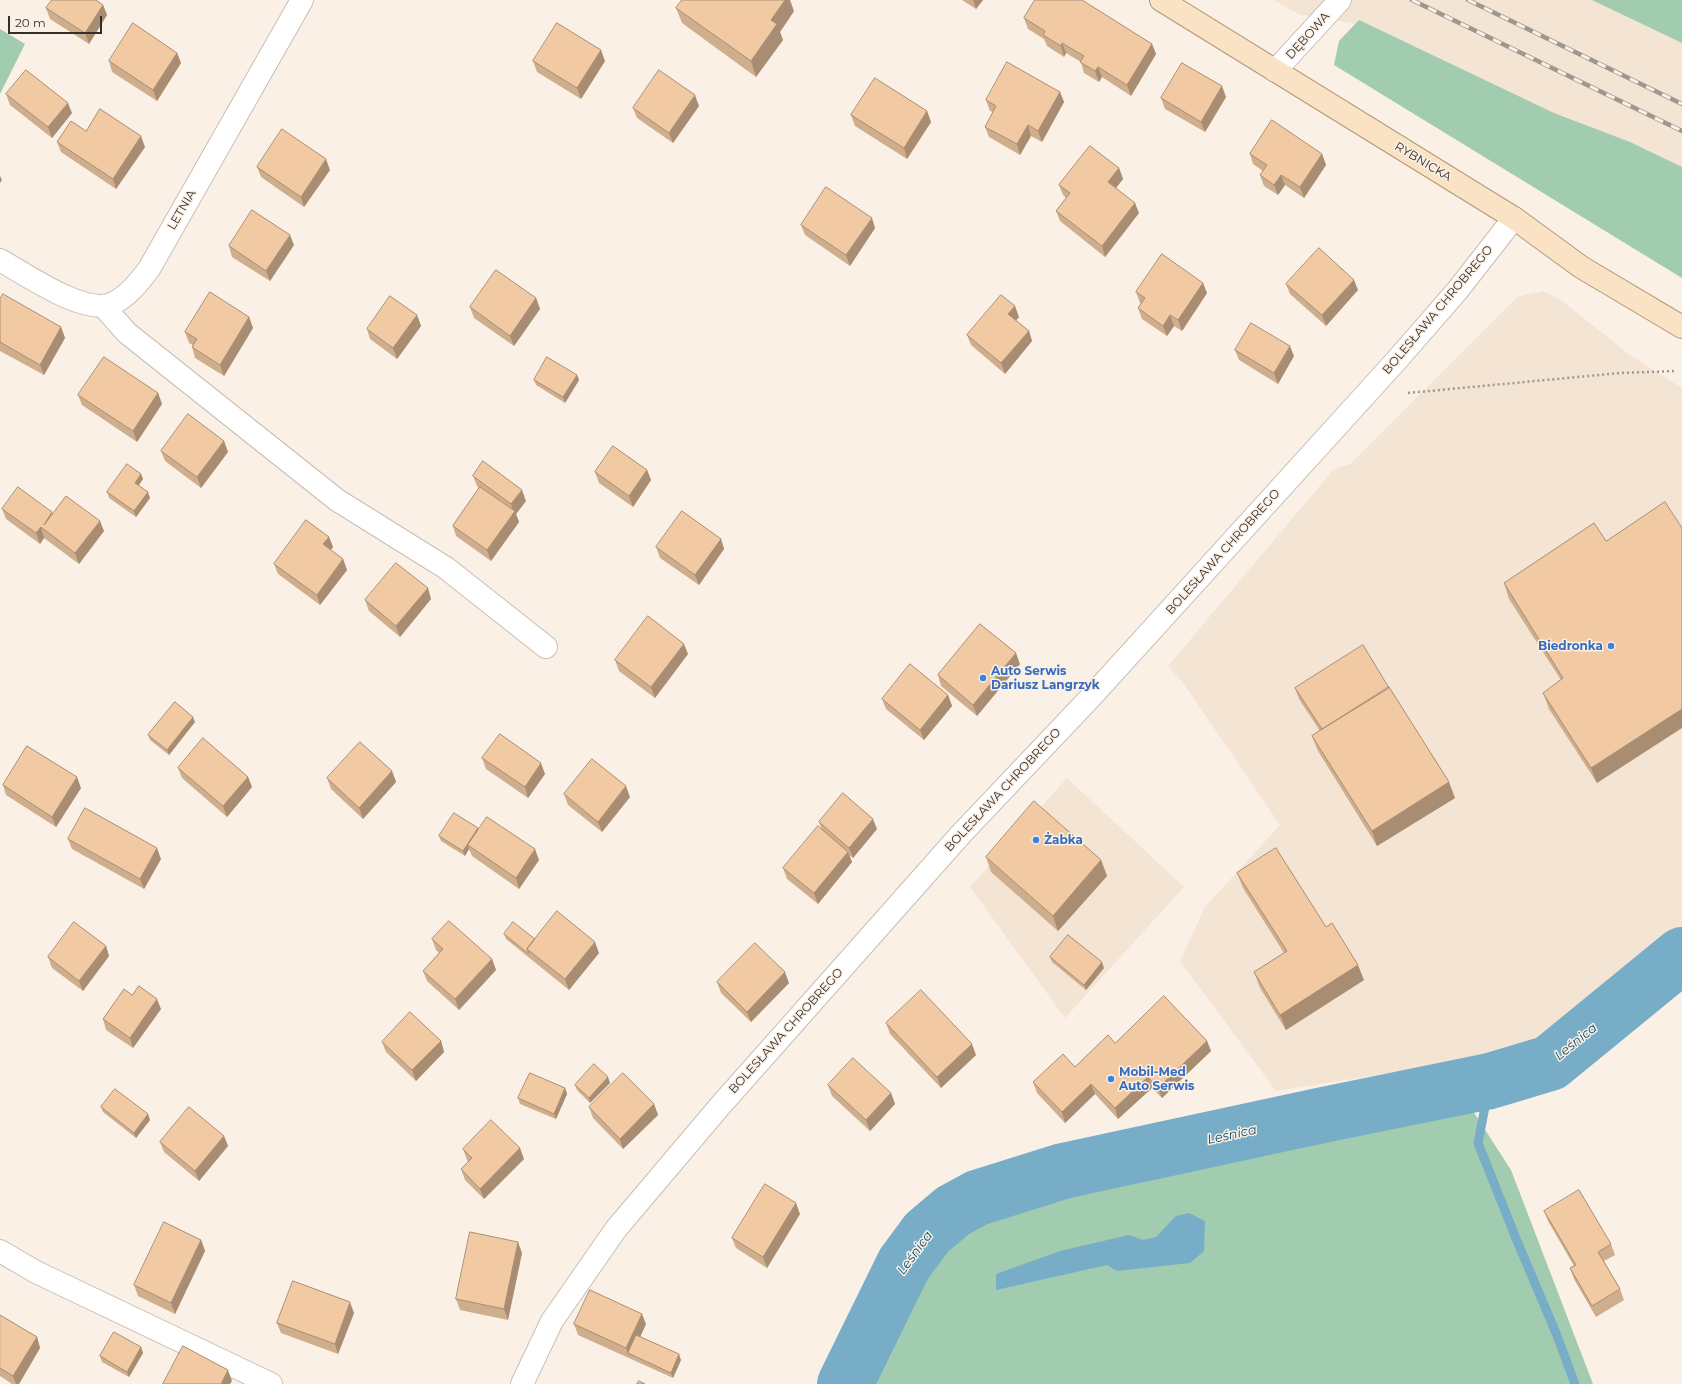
<!DOCTYPE html>
<html>
<head>
<meta charset="utf-8">
<style>
	body { margin:0 }
	#map { position:relative; width:1682px; height:1384px; overflow:hidden; background:#fbf0e6; font-family:Montserrat,sans-serif }
	canvas { display:block }
	.scale { position:absolute; left:8px; top:16px; width:94px; height:18px; box-sizing:border-box; border:2px solid #332f2b; border-top:0; padding-left:5px; font-size:12px; line-height:14px; white-space:nowrap; color:#332f2b; -webkit-text-stroke:3px #fbf0e6; paint-order:stroke }
</style>
</head>
<body>
<div id="map">
<canvas width="1682" height="1384"></canvas>
<div class="scale">20 m</div>
</div>
<script>
const ctx = document.querySelector('canvas').getContext('2d');
ctx.lineJoin = 'round';
function fillPath(path, color) { ctx.fillStyle = color; ctx.fill(path, 'evenodd'); }
function stroke(path, color, width, dash) { ctx.strokeStyle = color; ctx.lineWidth = width; ctx.lineCap = dash ? 'butt' : 'round'; ctx.setLineDash(dash || []); ctx.stroke(path); }
function drawText(font, color, halo, rows, align = 'center') {
  ctx.font = font + ' Montserrat,sans-serif'; ctx.lineWidth = 3; ctx.setLineDash([]); ctx.textBaseline = 'middle'; ctx.strokeStyle = halo; ctx.fillStyle = color; for (const [text, x, y, turn = 0] of rows) {
    ctx.save(); ctx.translate(x, y); ctx.rotate((+turn || 0) * Math.PI / 180); ctx.textAlign = isNaN(turn) ? turn : align; if (halo) ctx.strokeText(text, 0, 0); ctx.fillText(text, 0, 0); ctx.restore();
  }
}
fillPath(new Path2D(`
	M1274,0H1606L1682,36V170L1561,119L1362,25L1298,14Z
	M1543,291L1562,301L1630,355L1682,388V937L1590,1016L1549,1047L1538,1052L1542,1059L1500,1069L1503,1055L1276,1091L1180,961L1205,907L1280,825L1184,684L1168,666L1334,469L1350,464L1517,297Z
	M1067,778L1184,887L1065,1018L970,887Z`), '#f4e4d4');
fillPath(new Path2D(`
	M1592,0H1682V43Z
	M1359,20L1554,113L1630,142L1682,167V278L1334,65L1339,41Z
	M0,29L25,44L0,94Z
	M1469,1105L1511,1170L1593,1384H866L926,1261L954,1232L993,1208L1191,1168Z`), '#a1ccaf');
fillPath(new Path2D(`
	M1682,943V968L1628,1014L1563,1065L1548,1072L1544,1056L1540,1055L1541,1051H1548L1562,1041Z
	M1189,1213L1205,1221L1204,1251L1190,1263L1117,1271L1107,1265L996,1290V1274L1060,1251L1129,1235L1143,1240L1156,1237L1176,1216Z`), '#78adc7');
stroke(new Path2D(`
	M1490,1081L1478,1143L1517,1241L1556,1333L1575,1384`), '#78adc7', 9);
stroke(new Path2D(`
	M845,1384L904,1264L927,1233L953,1211L977,1198L1063,1171L1323,1115L1490,1081L1550,1063L1682,955`), '#78adc7', 56);
const minor = new Path2D(`
	M1275,71L1340,0
	M0,260C25,274 84,315 111,304C127,298 139,282 149,269L302,0
	M103,306L127,333L337,500L446,568L546,647
	M0,1251L36,1272L271,1384
	M522,1384L552,1321L616,1229L720,1106L962,833L1091,697L1396,361L1457,291L1514,218`);
const major = new Path2D(`
	M1161,0L1514,218L1581,267L1682,327`);
stroke(minor, '#c8beb4', 24);
stroke(major, '#b29776', 24);
stroke(new Path2D(`
	M1408,393L1620,373L1677,371`), '#9e968f', 2.5, [2, 3]);
stroke(minor, '#fff', 22);
stroke(major, '#fae2c5', 22);
const rail = new Path2D(`
	M1412,0L1682,131
	M1468,0L1682,104`);
stroke(rail, '#9e978f', 4.5);
stroke(rail, '#fbf0e6', 3, [9]);
fillPath(new Path2D(`
	M962,0H983L976,9Z
	M103,5L107,15L89,44L50,19L46,8Z
	M676,8L794,11L780,32L783,40L756,77L682,23Z
	M1024,18L1152,44L1156,54L1131,96L1102,77L1099,82L1084,73L1081,62L1066,53L1064,57L1047,46L1044,39L1028,29Z
	M177,53L181,63L157,101L112,72L109,61Z
	M533,61H605L581,99L537,72Z
	M1060,92L1064,102L1042,142L1031,136L1020,155L989,137L985,127L993,112L990,111L986,100Z
	M6,94L72,113L52,138L10,105Z
	M1226,97L1205,132L1165,109L1161,98Z
	M699,106L673,143L637,118L633,108Z
	M927,111L931,122L907,159L855,126L851,115Z
	M86,131L145,147L116,189L61,152L57,142Z
	M1250,154H1322L1326,165L1304,198L1285,185L1278,195L1264,186L1260,175L1263,171L1253,164Z
	M257,167L330,170L304,207L261,177Z
	M1119,168L1123,179L1116,188L1139,213L1105,257L1060,221L1056,211L1066,198L1063,195L1059,185Z
	M801,225L875,228L850,266L805,235Z
	M294,245L270,281L232,257L229,246Z
	M1203,283L1207,293L1182,331L1174,326L1167,336L1142,319L1138,308L1141,304L1140,303L1136,292Z
	M1286,284L1358,290L1326,326L1290,294Z
	M536,298L540,309L514,346L474,318L470,307Z
	M0,299L61,327L65,338L44,375L0,351Z
	M417,315L421,326L397,359L370,339L367,329Z
	M249,317L253,328L224,376L195,358L192,347L193,345L189,343L185,332Z
	M1019,317L1016,320L1029,331L1032,341L1005,374L971,345L967,335Z
	M1235,350L1294,356L1278,384L1239,360Z
	M577,375L579,380L565,403L536,385L534,380Z
	M158,393L162,404L137,442L82,405L78,395Z
	M224,441L228,452L201,488L165,461L161,451Z
	M647,470L651,480L633,507L599,483L595,472Z
	M141,474L143,479L138,485L150,498L136,517L109,498L107,492Z
	M473,476L526,501L516,514L519,522L491,561L456,536L453,526L479,488L477,486Z
	M2,509L52,512V513L104,531L79,564L44,538L40,544L6,519Z
	M329,537L333,547L331,550L343,559L347,570L320,605L278,574L274,564Z
	M721,539L724,549L699,585L660,558L656,547Z
	M1606,541L1597,783L1549,709L1543,693L1561,680L1509,599L1504,583Z
	M431,599L400,637L369,611L365,600Z
	M688,654L655,698L619,671L615,660Z
	M1020,664L977,716L941,686L938,675Z
	M1295,688L1455,798L1377,846L1318,751L1312,736L1320,731L1299,699Z
	M948,695L952,706L924,740L886,709L882,699Z
	M195,722L169,755L150,740L148,735Z
	M482,758L545,774L528,798L486,769Z
	M178,768L248,777L252,787L227,817L182,778Z
	M392,771L396,782L363,819L331,789L327,778Z
	M3,785L81,788L56,827L6,795Z
	M564,794L630,797L602,832L568,805Z
	M819,822L877,829L853,858L849,855L852,862L818,904L787,879L783,868L822,830Z
	M478,828V830L539,860L519,889L472,856L469,849L465,856L441,841L439,836Z
	M68,839L161,859L144,889L72,849Z
	M986,857L1101,860L1107,876L1058,931L991,872Z
	M1237,873L1326,927L1364,980L1286,1030L1260,988L1254,972L1284,953L1243,888Z
	M504,934L535,939L599,953L569,990L506,939Z
	M432,939L492,959L496,970L459,1010L427,981L423,971L439,953L436,950Z
	M106,946L109,956L83,991L52,968L48,957Z
	M1050,957L1104,968L1086,990L1052,962Z
	M717,982L789,983L751,1022L721,993Z
	M132,995L161,1009L133,1048L106,1030L103,1019Z
	M886,1023L976,1055L941,1088L890,1034Z
	M441,1041L444,1052L416,1081L386,1052L382,1042Z
	M1207,1041L1211,1051L1162,1098L1152,1088L1118,1119L1095,1094L1065,1123L1037,1093L1033,1082L1075,1067L1115,1043Z
	M610,1083L590,1103L577,1090L575,1085Z
	M828,1085L891,1093L895,1104L870,1131L832,1096Z
	M565,1088L567,1094L556,1119L520,1104L518,1098Z
	M654,1104L658,1115L623,1149L593,1118L589,1107Z
	M101,1107L148,1114L150,1120L136,1138L103,1112Z
	M224,1136L228,1146L199,1181L164,1152L160,1142Z
	M463,1149L524,1159L484,1199L465,1180L461,1169L468,1162L467,1160Z
	M1544,1211L1611,1244L1615,1255L1604,1261L1620,1289L1624,1300L1596,1317L1574,1279L1570,1268L1574,1266L1548,1221Z
	M800,1214L767,1268L736,1248L732,1238Z
	M201,1240L205,1251L175,1314L138,1296L134,1285Z
	M522,1253L508,1320L460,1310L456,1299Z
	M354,1313L338,1354L281,1333L277,1323Z
	M0,1315L37,1337L40,1348L19,1384H12L0,1376Z
	M574,1324H646L640,1336L681,1360L673,1378L578,1335Z
	M141,1347L143,1353L129,1377L102,1362L100,1356Z`), '#cfae8d');
fillPath(new Path2D(`
	M785,0H790L794,11L780,32L783,40L756,77L751,61L771,20Z
	M973,0H983L976,9Z
	M103,5L107,15L89,44L85,33Z
	M1062,43L1066,53L1064,57L1061,46Z
	M1152,44L1156,54L1131,96L1127,85Z
	M601,50L605,61L581,99L577,88Z
	M177,53L181,63L157,101L153,90Z
	M1098,67L1102,77L1099,82L1095,71Z
	M1222,86L1226,97L1205,132L1201,122Z
	M1060,92L1064,102L1042,142L1038,131Z
	M695,95L699,106L673,143L669,133Z
	M68,103L72,113L52,138L48,127Z
	M927,111L931,122L907,159L904,148Z
	M1028,125L1031,136L1020,155L1017,144Z
	M141,136L145,147L116,189L113,179Z
	M1322,154L1326,165L1304,198L1300,187Z
	M326,159L330,170L304,207L301,197Z
	M1119,168L1123,179L1112,193L1108,182Z
	M1281,175L1285,185L1278,195L1274,185Z
	M0,176L2,180L0,183Z
	M1135,203L1139,213L1105,257L1102,246Z
	M872,218L875,228L850,266L846,255Z
	M290,235L294,245L270,281L266,271Z
	M1354,280L1358,290L1326,326L1322,315Z
	M1203,283L1207,293L1182,331L1178,320Z
	M536,298L540,309L514,346L510,336Z
	M1015,306L1019,317L1012,325L1008,314Z
	M417,315L421,326L397,359L393,348Z
	M1170,315L1174,326L1167,336L1163,326Z
	M249,317L253,328L224,376L220,365Z
	M61,327L65,338L44,375L40,365Z
	M1029,331L1032,341L1005,374L1001,363Z
	M1290,346L1294,356L1278,384L1274,373Z
	M577,375L579,380L565,403L563,397Z
	M158,393L162,404L137,442L133,431Z
	M224,441L228,452L201,488L197,477Z
	M647,470L651,480L633,507L629,496Z
	M141,474L143,479L137,488L135,483Z
	M522,490L526,501L516,514L519,522L491,561L487,550L514,513L511,504Z
	M148,492L150,498L136,517L134,511Z
	M100,521L104,531L79,564L75,553Z
	M41,527L44,538L40,544L36,533Z
	M329,537L333,547L327,555L323,544Z
	M721,539L724,549L699,585L695,575Z
	M343,559L347,570L320,605L317,595Z
	M428,588L431,599L400,637L396,626Z
	M684,644L688,654L655,698L651,687Z
	M1016,653L1020,664L977,716L973,705Z
	M948,695L952,706L924,740L920,730Z
	M1682,709V728L1597,783L1591,768Z
	M193,717L195,722L169,755L167,750Z
	M541,763L545,774L528,798L525,787Z
	M392,771L396,782L363,819L359,808Z
	M77,777L81,788L56,827L52,817Z
	M248,777L252,787L227,817L223,806Z
	M1449,782L1455,798L1377,846L1372,831Z
	M626,786L630,797L602,832L598,822Z
	M873,819L877,829L853,858L849,848Z
	M478,828L479,833L468,845L469,849L465,856L463,851Z
	M157,848L161,859L144,889L140,879Z
	M535,849L539,860L519,889L516,878Z
	M848,852L852,862L818,904L814,893Z
	M1101,860L1107,876L1058,931L1053,916Z
	M595,942L599,953L569,990L565,979Z
	M106,946L109,956L83,991L79,981Z
	M492,959L496,970L459,1010L455,999Z
	M1102,962L1104,968L1086,990L1084,985Z
	M1358,965L1364,980L1286,1030L1280,1015Z
	M785,972L789,983L751,1022L747,1012Z
	M157,999L161,1009L133,1048L130,1038Z
	M441,1041L444,1052L416,1081L412,1070Z
	M1207,1041L1211,1051L1162,1098L1158,1088Z
	M972,1044L976,1055L941,1088L937,1077Z
	M608,1077L610,1083L590,1103L589,1098Z
	M1148,1077L1152,1088L1118,1119L1115,1108Z
	M1091,1084L1095,1094L1065,1123L1062,1112Z
	M565,1088L567,1094L556,1119L554,1114Z
	M891,1093L895,1104L870,1131L866,1120Z
	M654,1104L658,1115L623,1149L620,1139Z
	M148,1114L150,1120L136,1138L134,1133Z
	M224,1136L228,1146L199,1181L195,1171Z
	M520,1148L524,1159L484,1199L480,1189Z
	M796,1203L800,1214L767,1268L763,1257Z
	M201,1240L205,1251L175,1314L171,1303Z
	M518,1242L522,1253L508,1320L504,1309Z
	M350,1302L354,1313L338,1354L335,1344Z
	M642,1314L646,1324L632,1355L628,1353L626,1348Z
	M37,1337L40,1348L19,1384H16L13,1376Z
	M141,1347L143,1353L129,1377L127,1372Z
	M679,1354L681,1360L673,1378L671,1373Z
	M228,1370L232,1381L230,1384H221Z`), '#a98d73');
const building = new Path2D(`
	M52,0H96L103,5L85,33L46,8Z
	M682,0H785L771,20L777,24L751,61L676,8Z
	M1035,0H1082L1152,44L1127,85L1098,67L1095,71L1080,62L1084,56L1062,43L1061,46L1043,35L1045,31L1024,18Z
	M133,23L177,53L153,90L109,61Z
	M557,23L601,50L577,88L533,61Z
	M1007,62L1060,92L1038,131L1028,125L1017,144L985,127L996,106L986,100Z
	M1182,63L1222,86L1201,122L1161,98Z
	M26,70L68,103L48,127L6,94Z
	M659,70L695,95L669,133L633,108Z
	M875,78L927,111L904,148L851,115Z
	M100,109L141,136L113,179L57,142L71,121L86,131Z
	M1272,120L1322,154L1300,187L1281,175L1274,185L1260,175L1267,165L1250,154Z
	M282,129L326,159L301,197L257,167Z
	M1090,146L1119,168L1108,182L1135,203L1102,246L1056,211L1070,193L1059,185Z
	M826,187L872,218L846,255L801,225Z
	M252,210L290,235L266,271L229,246Z
	M1319,248L1354,280L1322,315L1286,284Z
	M1162,254L1203,283L1178,320L1170,315L1163,326L1138,308L1145,298L1136,292Z
	M496,270L536,298L510,336L470,307Z
	M210,292L249,317L220,365L192,347L197,339L185,332Z
	M3,294L61,327L40,365L0,342V299Z
	M1001,295L1015,306L1008,314L1029,331L1001,363L967,335Z
	M390,296L417,315L393,348L367,329Z
	M1251,323L1290,346L1274,373L1235,350Z
	M104,357L158,393L133,431L78,395Z
	M547,357L577,375L563,397L534,380Z
	M188,414L224,441L197,477L161,451Z
	M613,446L647,470L629,496L595,472Z
	M483,461L522,490L511,504L473,476Z
	M127,464L141,474L135,483L148,492L134,511L107,492Z
	M18,487L52,512L44,525L66,496L100,521L75,553L41,527L36,533L2,509Z
	M480,487L515,511L487,550L453,526Z
	M1665,502L1682,528V709L1591,768L1543,693L1563,678L1504,583L1594,523L1606,541Z
	M682,511L721,539L695,575L656,547Z
	M306,520L329,537L323,544L343,559L317,595L274,564Z
	M396,563L428,588L396,626L365,600Z
	M648,616L684,644L651,687L615,660Z
	M980,624L1016,653L973,705L938,675Z
	M1363,645L1389,688L1322,729L1295,688Z
	M910,664L948,695L920,730L882,699Z
	M1389,687L1449,782L1372,831L1312,736Z
	M175,702L193,717L167,750L148,735Z
	M500,734L541,763L525,787L482,758Z
	M203,738L248,777L223,806L178,768Z
	M360,742L392,771L359,808L327,778Z
	M27,746L77,777L52,817L3,785Z
	M592,759L626,786L598,822L564,794Z
	M843,793L873,819L849,848L819,822Z
	M1034,801L1101,860L1053,916L986,857Z
	M85,808L157,848L140,879L68,839Z
	M454,813L478,828L463,851L439,836Z
	M487,817L535,849L516,878L468,845Z
	M818,826L848,852L814,893L783,868Z
	M1276,848L1326,927L1332,923L1358,965L1280,1015L1254,972L1287,951L1237,873Z
	M557,911L595,942L565,979L527,949Z
	M449,921L492,959L455,999L423,971L443,949L432,939Z
	M74,922L106,946L79,981L48,957Z
	M513,922L535,939L527,949L529,954L504,934Z
	M1068,935L1102,962L1084,985L1050,957Z
	M755,943L785,972L747,1012L717,982Z
	M139,986L157,999L130,1038L103,1019L124,989L132,995Z
	M921,990L972,1044L937,1077L886,1023Z
	M1164,996L1207,1041L1158,1088L1148,1077L1115,1108L1091,1084L1062,1112L1033,1082L1063,1054L1075,1067L1108,1035L1115,1043Z
	M410,1012L441,1041L412,1070L382,1042Z
	M853,1058L891,1093L866,1120L828,1085Z
	M594,1064L608,1077L589,1098L575,1085Z
	M530,1073L565,1088L554,1114L518,1098Z
	M623,1073L654,1104L620,1139L589,1107Z
	M115,1089L148,1114L134,1133L101,1107Z
	M189,1107L224,1136L195,1171L160,1142Z
	M491,1120L520,1148L480,1189L461,1169L472,1158L463,1149Z
	M765,1184L796,1203L763,1257L732,1238Z
	M1579,1190L1611,1244L1598,1252L1620,1289L1592,1306L1570,1268L1576,1265L1544,1211Z
	M164,1222L201,1240L171,1303L134,1285Z
	M470,1232L518,1242L504,1309L456,1299Z
	M293,1281L350,1302L335,1344L277,1323Z
	M590,1290L642,1314L626,1348L574,1324Z
	M0,1315L37,1337L13,1376L0,1368Z
	M114,1332L141,1347L127,1372L100,1356Z
	M636,1335L679,1354L671,1373L628,1353Z
	M183,1346L228,1370L221,1384H163Z
	M639,1381L645,1384H637Z`);
fillPath(building, '#f1caa4');
stroke(building, '#a98d73', 1);
for (const [x, y, r, color] of [
	[1611,646,4,"#3f7fe0"],
	[983,678,4,"#3f7fe0"],
	[1036,840,4,"#3f7fe0"],
	[1111,1079,4,"#3f7fe0"]
]) { const dot = new Path2D(); dot.arc(x, y, r, 0, 2 * Math.PI); ctx.fillStyle = color; ctx.fill(dot); stroke(dot, '#fbf0e6', 1.5); }
drawText('12px', '#332f2b', '#fbf0e6', [
	["DĘBOWA",1308,36,-48],
	["RYBNICKA",1423,162,31],
	["LETNIA",182,210,-60],
	["BOLESŁAWA CHROBREGO",1438,310,-50],
	["BOLESŁAWA CHROBREGO",1223,552,-48],
	["BOLESŁAWA CHROBREGO",1003,790,-47],
	["BOLESŁAWA CHROBREGO",786,1031,-48]
]);
drawText('bold 12px', '#366cbe', '#fbf0e6', [
	["Biedronka",1603,646,"right"],
	["Auto Serwis",991,671],
	["Dariusz Langrzyk",991,685],
	["Żabka",1044,840],
	["Mobil-Med",1119,1072],
	["Auto Serwis",1119,1086]
], 'left');
drawText('italic 13px', '#08516c', '#fbf0e6', [
	["Leśnica",1576,1042,-39],
	["Leśnica",1232,1135,-12],
	["Leśnica",915,1253,-54]
]);
</script>
</body>
</html>
